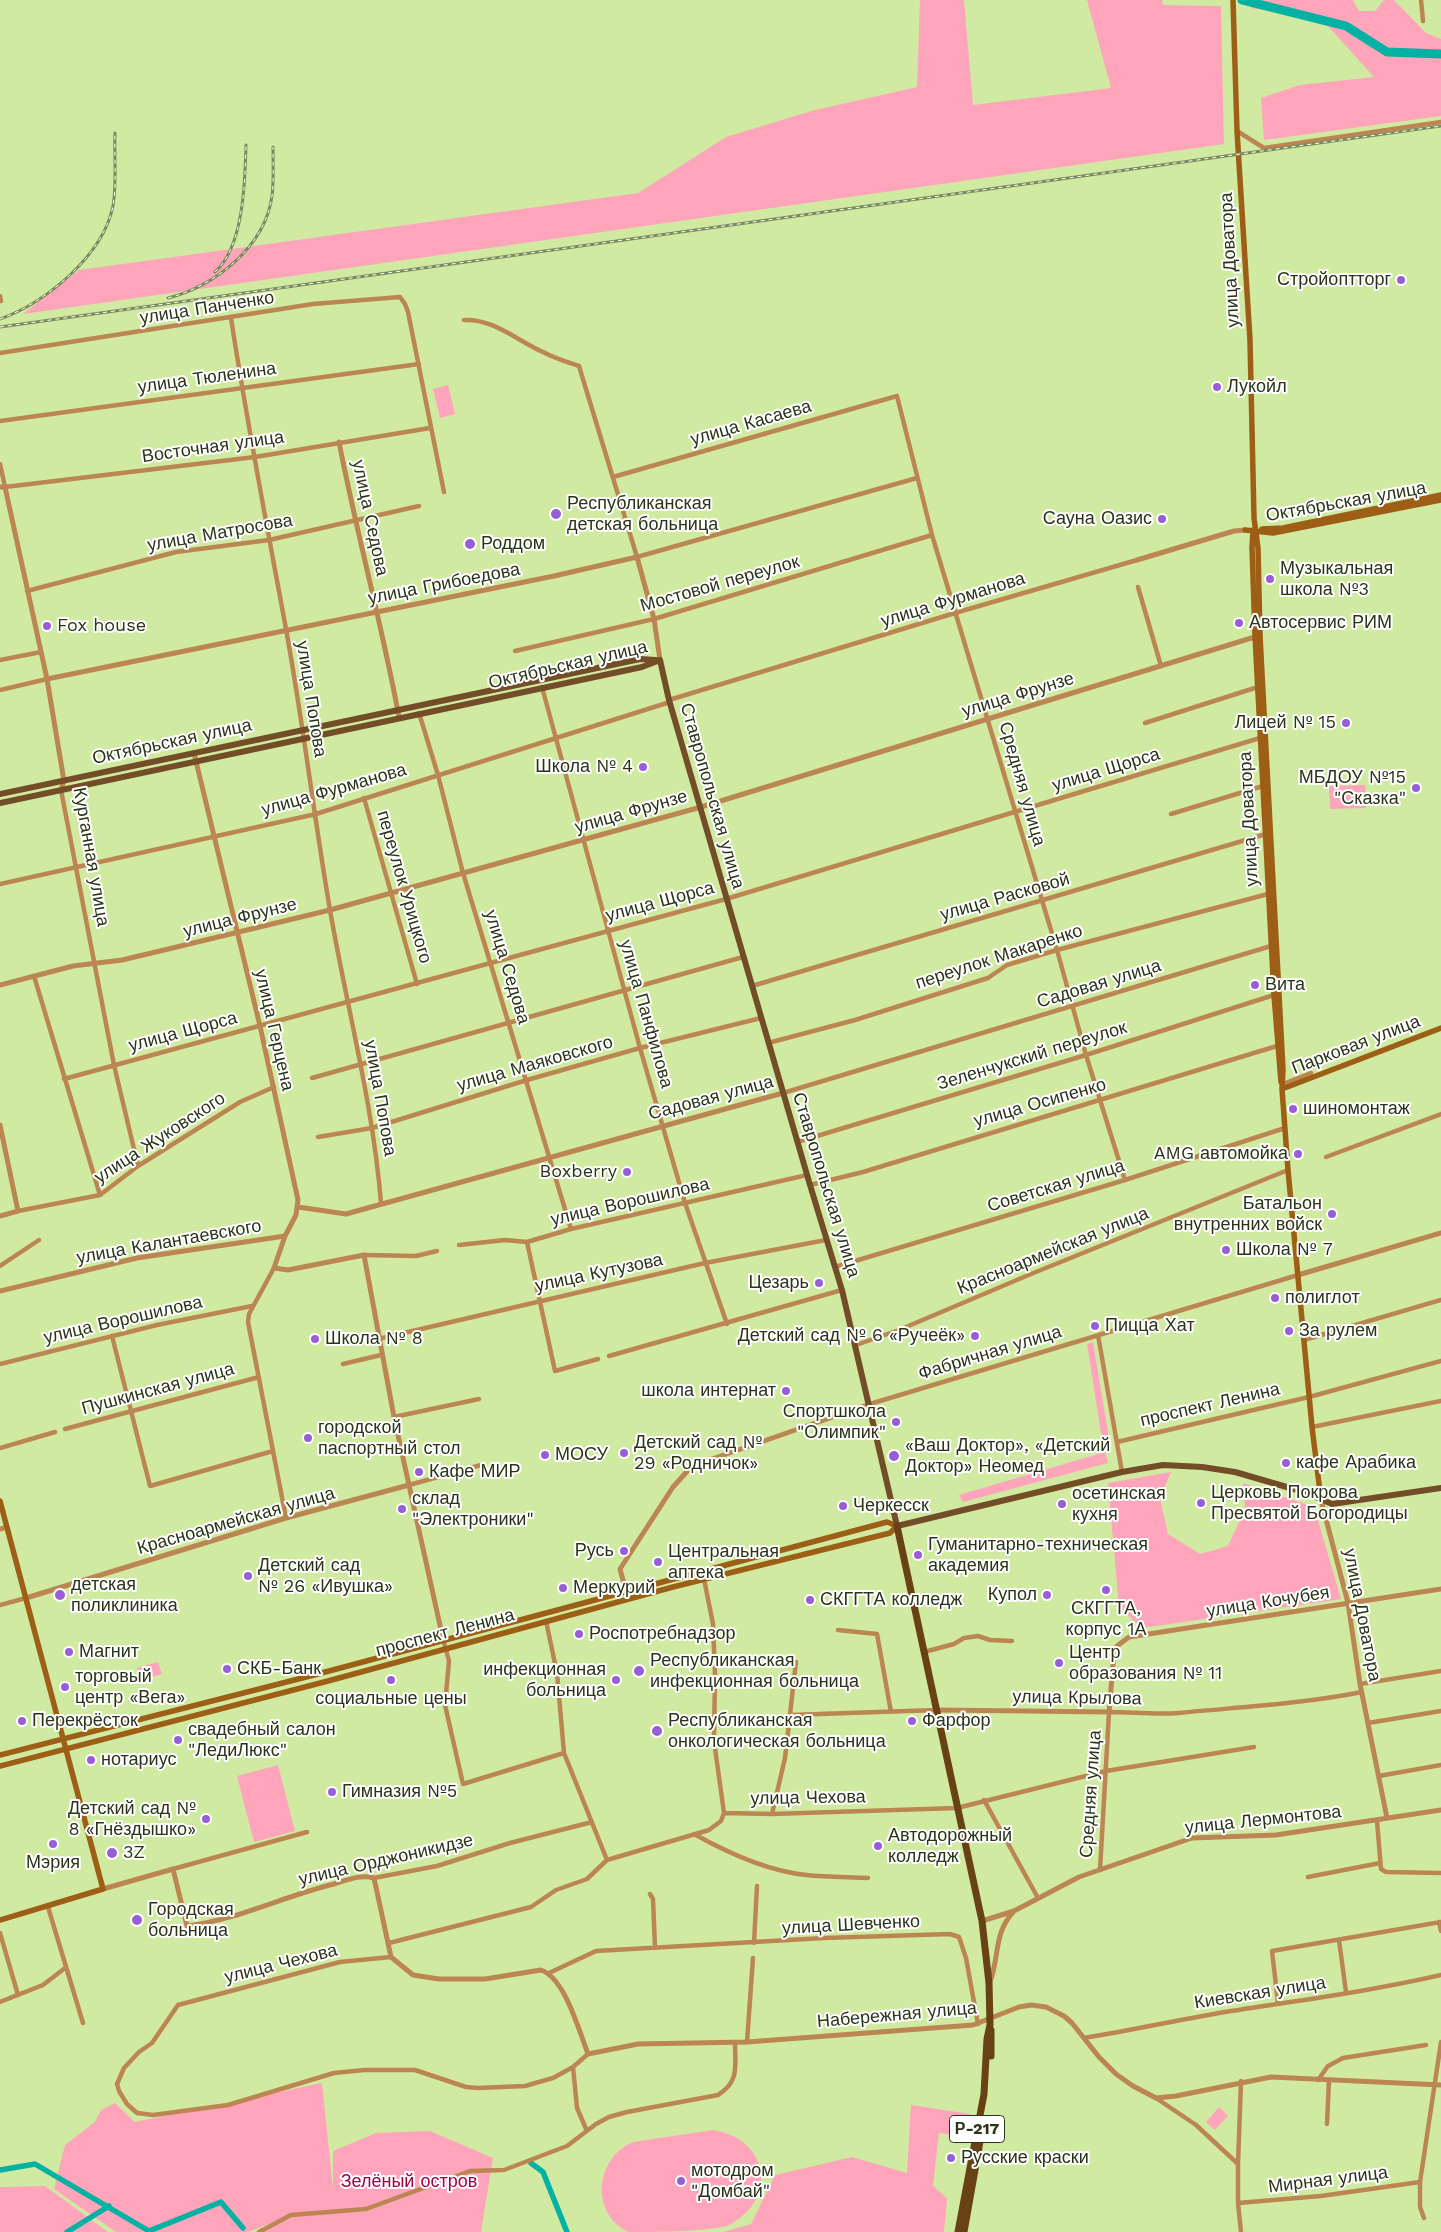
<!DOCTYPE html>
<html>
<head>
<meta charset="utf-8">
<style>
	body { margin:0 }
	canvas { display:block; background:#d1eaa2 }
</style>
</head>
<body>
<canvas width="1441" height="2232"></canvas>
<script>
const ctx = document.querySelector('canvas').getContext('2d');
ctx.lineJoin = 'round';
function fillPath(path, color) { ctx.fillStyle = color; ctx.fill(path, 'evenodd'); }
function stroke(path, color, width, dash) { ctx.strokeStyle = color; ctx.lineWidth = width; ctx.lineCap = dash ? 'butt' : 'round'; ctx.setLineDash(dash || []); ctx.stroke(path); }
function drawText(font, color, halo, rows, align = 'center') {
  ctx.font = font + ' "Work Sans",sans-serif'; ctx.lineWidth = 4; ctx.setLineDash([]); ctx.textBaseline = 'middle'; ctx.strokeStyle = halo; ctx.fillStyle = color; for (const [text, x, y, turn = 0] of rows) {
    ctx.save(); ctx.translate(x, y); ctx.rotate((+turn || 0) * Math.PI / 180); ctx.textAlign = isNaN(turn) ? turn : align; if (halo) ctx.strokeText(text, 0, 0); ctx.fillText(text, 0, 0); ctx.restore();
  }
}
fillPath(new Path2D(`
	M920,0H964L973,105L1111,88L1087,0H1162L1163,5L1221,6L1224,144L23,314L79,270L638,193L726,137L811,111L917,87Z
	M1250,0H1353L1359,11H1375L1384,0H1394L1426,33L1441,39V116L1264,140L1261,98L1300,85L1374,77L1328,26L1282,13L1251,8Z
	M448,385L455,414L440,418L433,389Z
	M1365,785L1366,808L1330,809L1329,786Z
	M1093,1342L1109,1438L1102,1439L1087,1344Z
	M1105,1452L1108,1463L963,1502L959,1495Z
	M1171,1472L1160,1499L1168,1534L1200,1554L1228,1546L1245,1509L1243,1483L1314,1507L1341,1599L1142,1628L1119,1607L1108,1483Z
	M158,1662L162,1674L141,1680L137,1668Z
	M278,1765L295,1831L254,1842L237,1776Z
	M322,2083L333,2189V2151L376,2133L430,2131L493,2158L481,2232H259L282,2219L248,2232H116L54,2189L65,2145L95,2122L101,2110L115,2103L135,2122Z
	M911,2105L970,2114L967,2137L939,2133L933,2186L947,2198L944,2232H723L751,2224L775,2175L852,2157L907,2173Z
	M1219,2107L1228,2116L1215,2130L1206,2122Z
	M713,2130C771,2139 778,2202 727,2226C701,2232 657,2232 628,2232C590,2213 595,2158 633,2142Z
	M45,2186L108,2232H0V2187Z`), '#fea5bb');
stroke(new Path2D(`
	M531,2163L543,2172L567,2232
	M0,2170L35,2164L149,2231L221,2202L243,2228
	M67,2232L109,2206`), '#04b1a2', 5.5);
stroke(new Path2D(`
	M1242,0L1346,26L1387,52L1441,54`), '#04b1a2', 9);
stroke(new Path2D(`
	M1421,0L1423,21
	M1237,131L1264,148L1441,122
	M0,296L1,301
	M231,318C247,423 267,526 286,629C303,722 314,817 330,910C347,1008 373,1104 381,1203
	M464,320C492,318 518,341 543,352C554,358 567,362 579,366L637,557L917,478
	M0,353L313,304L400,297L405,304L408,312L444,492
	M0,421L419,364
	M0,464L5,487L255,457L430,428
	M613,477L897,396L932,535L1057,950L1086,1055L1125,1180
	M1138,587L1161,666
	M27,591L176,552L269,540L419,506
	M515,651L654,619L932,535
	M0,660L41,652
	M542,687L640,1048L685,1203L727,1324
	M0,690L47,679
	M669,700L955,613L1137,560
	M419,713L438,775L463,873L571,1229
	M1145,723L1258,687
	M61,790L114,1065L138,1166
	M364,798L417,984
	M1171,814L1263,786
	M0,884L316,814L670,702
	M34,976L100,1195
	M752,986L1266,834
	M768,1043L855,1020L988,978L1007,965L1057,950L1268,894
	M312,1078L743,957
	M64,1079L726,899L1260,738
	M1283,1084L1311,1073
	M783,1093L1271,946
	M318,1137L372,1128L527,1080L640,1048L761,1018
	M797,1142L1086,1055L1274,995
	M1326,1157L1441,1114
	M810,1185L863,1172L1277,1046
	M18,1211L100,1195L138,1166L240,1102L274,1087
	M527,1242L555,1371L598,1359
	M459,1245L505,1240L527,1242L571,1229L807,1175
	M364,1255L416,1256L437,1251
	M0,1266L39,1240
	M835,1267L1125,1180L1285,1128
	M274,1268L249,1314L248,1322L286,1518
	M1098,1335L1122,1472
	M112,1336L150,1486L273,1451
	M378,1339L705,1263L826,1240
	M1304,1340L1441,1300
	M856,1345L899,1330L1031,1274L1288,1170
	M609,1356L842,1290
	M0,1364L157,1325L252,1306
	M343,1364L381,1355
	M870,1404L1298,1275
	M394,1417L479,1399
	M1312,1427L1441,1401
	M65,1429L259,1377
	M1117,1442L1309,1397L1441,1361
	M0,1448L55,1432
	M409,1485L481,1465
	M0,1605L26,1598
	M546,1621L557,1673L564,1753L607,1860
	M838,1630L877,1634L891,1712
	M443,1639L449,1661L445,1705L463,1784L564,1753
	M924,1652L954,1644L964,1638L978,1636L990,1640L1012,1641
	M1360,1684L1441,1671
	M790,1715L937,1710
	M1368,1723L1441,1711
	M1379,1776L1441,1765
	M984,1800L1038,1898
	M724,1813L772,1814L957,1808L1106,1771L1254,1747
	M772,1814L785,1758L796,1662
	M1377,1821L1381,1869L1386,1872L1441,1873
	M694,1834C728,1853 767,1871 806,1875C827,1877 848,1877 868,1878
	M173,1869L307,1832
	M1100,1870L1109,1712C1132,1712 1156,1715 1179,1713C1240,1707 1301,1704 1362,1692
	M1308,1877L1380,1863
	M374,1878L437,1866L510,1843L592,1822
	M650,1894L653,1899L655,1948
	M48,1907L83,2023
	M1439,1922L1441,1931
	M0,1933L18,1995
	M1339,1940L1346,1992
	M389,1943L531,1907L556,1890L587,1879L607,1860L709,1830L721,1821L724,1813L714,1741L715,1674L713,1624L704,1579
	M754,1943L757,1886
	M391,1957L340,1962L178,2005L152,2043L139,2052L124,2068L117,2084L119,2091L127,2104L137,2113L153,2115L228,2105L334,2073L364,2070H415L466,2087L478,2088L525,2086L553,2078L573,2067L588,2054
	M549,1973L596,1951L824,1938L950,1934L959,1937L966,1958L978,2024
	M0,2002L43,1985L65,1968
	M1278,2003L1272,1951L1441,1922
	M1084,2038C1134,2030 1182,2019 1231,2011C1301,2000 1372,1991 1441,1975
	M747,2042L753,1958
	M573,2067L577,2108L587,2131
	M1318,2080L1328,2066L1343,2058L1426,2045
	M1156,2098L1196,2125L1238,2164V2203L1241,2232
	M1327,2124L1329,2080
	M1238,2164L1241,2081
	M1238,2203L1321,2196L1420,2182
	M1424,2218L1420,2207V2182L1441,2042
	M259,2232L291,2215L366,2209L470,2171L504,2170L567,2146L596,2124L609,2117L627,2112L718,2095C740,2081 735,2066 735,2042`), '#bc8653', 4.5);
stroke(new Path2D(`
	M339,442C357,535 382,625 399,717
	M0,487H5L47,679L64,781L61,790
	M1137,560L1234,531L1245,530
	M47,679L554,576L637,557L654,619L660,660
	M194,753L260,1026L298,1200L296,1215L285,1236L274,1268L288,1270L364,1255L394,1417L443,1639
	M0,985L73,966L122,960L160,951L330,910L701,807L1258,636
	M0,1125L18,1211L0,1216
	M298,1207L346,1214L783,1093
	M1298,1275L1441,1233
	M0,1291L137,1258L285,1236
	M1321,1500L1348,1603L1360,1684L1387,1818
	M0,1529L7,1527
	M626,1591L620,1569L673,1487L692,1466L870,1404
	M26,1598L286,1518L409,1485
	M937,1710L1109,1712L1114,1653L1117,1646L1129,1637L1441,1589
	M103,1889L173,1869L187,1926C237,1920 284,1896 334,1884C347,1880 361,1874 374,1878L391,1957L413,1975L439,1979H485L541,1970C565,1978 579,2031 588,2054L638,2044L747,2042L973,2025L1019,2007L1031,2005L1046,2007L1064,2016L1072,2023L1099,2057L1116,2074L1133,2086L1156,2098L1176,2096L1271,2077L1441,2085
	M982,1921L1014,1911L1079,1877L1192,1838L1276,1835L1441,1810
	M990,1982C1000,1955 993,1934 1014,1911`), '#bc8653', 5);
stroke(new Path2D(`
	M1233,0L1237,131L1250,340L1254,518L1258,548L1260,636L1283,1070L1282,1089L1288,1170L1312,1427L1321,1500
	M1262,529L1283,528L1441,495
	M1245,530L1273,533L1441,500
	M1253,530L1252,548L1255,636L1274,995L1281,1082
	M1282,1089L1441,1028
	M0,1501L103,1889L0,1920
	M0,1755L314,1675L887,1522L897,1526L890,1533L673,1587L328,1681L0,1766`), '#9d5e15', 5.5);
stroke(new Path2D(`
	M660,660L669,700L810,1185L842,1290L897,1526L1122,1472L1163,1465L1202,1467L1235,1472L1304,1492L1332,1504L1441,1488
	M0,794L640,659L656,660
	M0,803L642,667L660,660`), '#724d28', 6);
stroke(new Path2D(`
	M897,1526L982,1921L989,1983L990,2025L987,2039L984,2094L958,2232
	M991,2030V2056
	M964,2232L981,2136`), '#684114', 7);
const rail = new Path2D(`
	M215,272C244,246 245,181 246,145
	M168,298C215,286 265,247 272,196C274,180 273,163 273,147
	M0,319C45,303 103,256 113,206C117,183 114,157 115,133
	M0,327L1441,126`);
stroke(rail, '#7a8b5a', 3);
stroke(rail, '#fff', 1, [4]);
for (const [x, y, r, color] of [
	[1401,280,5,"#985ed6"],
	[1217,387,5,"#985ed6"],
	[556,514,6,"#985ed6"],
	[1162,519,5,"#985ed6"],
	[470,544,6,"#985ed6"],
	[1270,579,5,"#985ed6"],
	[1239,623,5,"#985ed6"],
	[47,626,5,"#985ed6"],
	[1346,723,5,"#985ed6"],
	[643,767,5,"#985ed6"],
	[1416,788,5,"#985ed6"],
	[1255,985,5,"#985ed6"],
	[1293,1109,5,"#985ed6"],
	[1298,1154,5,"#985ed6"],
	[627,1172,5,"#985ed6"],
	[1332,1214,5,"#985ed6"],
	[1226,1250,5,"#985ed6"],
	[819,1283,5,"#985ed6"],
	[1275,1298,5,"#985ed6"],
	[1095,1326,5,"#985ed6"],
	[1289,1331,5,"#985ed6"],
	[975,1336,5,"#985ed6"],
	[315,1339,5,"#985ed6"],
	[786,1391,5,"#985ed6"],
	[896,1422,5,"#985ed6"],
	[308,1438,5,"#985ed6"],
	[624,1453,5,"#985ed6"],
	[545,1455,5,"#985ed6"],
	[894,1456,6,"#985ed6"],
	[1286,1463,5,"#985ed6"],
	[419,1472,5,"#985ed6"],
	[1201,1503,5,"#985ed6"],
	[1062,1504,5,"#985ed6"],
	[843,1506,5,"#985ed6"],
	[402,1509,5,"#985ed6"],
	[624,1551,5,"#985ed6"],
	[918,1555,5,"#985ed6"],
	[658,1562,5,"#985ed6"],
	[248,1576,5,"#985ed6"],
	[563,1588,5,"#985ed6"],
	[1106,1590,5,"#985ed6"],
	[60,1595,6,"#985ed6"],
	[1047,1595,5,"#985ed6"],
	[810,1600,5,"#985ed6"],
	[579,1634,5,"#985ed6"],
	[69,1652,5,"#985ed6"],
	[1059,1663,5,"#985ed6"],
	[227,1669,5,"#985ed6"],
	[639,1671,6,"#985ed6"],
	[391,1680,5,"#985ed6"],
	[616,1680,5,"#985ed6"],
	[65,1687,5,"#985ed6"],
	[22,1721,5,"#985ed6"],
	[912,1721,5,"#985ed6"],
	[657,1731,6,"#985ed6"],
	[178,1740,5,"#985ed6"],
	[91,1760,5,"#985ed6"],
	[332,1792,5,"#985ed6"],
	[206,1819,5,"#985ed6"],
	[53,1844,5,"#985ed6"],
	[878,1846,5,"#985ed6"],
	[112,1853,6,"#985ed6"],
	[137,1920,6,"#985ed6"],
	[951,2158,5,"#985ed6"],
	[681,2181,5,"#985ed6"]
]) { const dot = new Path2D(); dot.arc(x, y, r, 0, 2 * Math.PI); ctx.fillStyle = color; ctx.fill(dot); stroke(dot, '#fff', 2); }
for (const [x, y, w] of [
	[977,2129,55]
]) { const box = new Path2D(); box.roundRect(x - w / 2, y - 13.5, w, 27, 4); ctx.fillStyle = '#fff'; ctx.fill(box); stroke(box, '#2b3418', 1); }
drawText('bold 16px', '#2b3418', null, [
	["Р-217",977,2129]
]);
drawText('18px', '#2b3418', '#fff', [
	["улица Доватора",1230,260,-93],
	["улица Панченко",207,308,-9],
	["улица Тюленина",207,378,-8],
	["улица Касаева",751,423,-16],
	["Восточная улица",213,447,-8],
	["Октябрьская улица",1346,502,-10],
	["улица Седова",370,518,78],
	["улица Матросова",220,533,-10],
	["улица Грибоедова",444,584,-11],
	["Мостовой переулок",720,584,-16],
	["улица Фурманова",953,600,-17],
	["Октябрьская улица",568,665,-13],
	["улица Фрунзе",1018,695,-17],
	["улица Попова",311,699,81],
	["Октябрьская улица",172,742,-12],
	["улица Щорса",1106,770,-17],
	["Средняя улица",1022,784,74],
	["улица Фурманова",334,790,-16],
	["Ставропольская улица",712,796,74],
	["улица Фрунзе",631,812,-16],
	["улица Доватора",1249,819,-93],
	["Курганная улица",91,857,80],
	["переулок Урицкого",404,887,74],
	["улица Расковой",1005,897,-16],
	["улица Щорса",660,902,-15],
	["улица Фрунзе",240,918,-14],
	["переулок Макаренко",999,957,-18],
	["улица Седова",507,967,73],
	["Садовая улица",1099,984,-17],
	["улица Панфилова",646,1014,74],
	["улица Герцена",274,1030,77],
	["улица Щорса",183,1032,-15],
	["Парковая улица",1356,1045,-21],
	["Зеленчукский переулок",1032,1056,-17],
	["улица Маяковского",535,1064,-16],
	["улица Попова",380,1098,80],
	["Садовая улица",711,1098,-15],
	["улица Осипенко",1040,1103,-16],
	["улица Жуковского",160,1138,-33],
	["Ставропольская улица",826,1185,73],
	["Советская улица",1056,1186,-17],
	["улица Ворошилова",630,1202,-13],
	["улица Калантаевского",169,1242,-10],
	["Красноармейская улица",1053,1251,-22],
	["улица Кутузова",599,1273,-12],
	["улица Ворошилова",123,1320,-13],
	["Фабричная улица",990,1353,-17],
	["Пушкинская улица",158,1389,-15],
	["проспект Ленина",1210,1405,-13],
	["Красноармейская улица",236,1521,-16],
	["улица Кочубея",1268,1602,-9],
	["улица Доватора",1362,1615,79],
	["проспект Ленина",445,1633,-15],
	["улица Крылова",1077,1698,1],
	["Средняя улица",1091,1794,-86],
	["улица Чехова",808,1798,-1],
	["улица Лермонтова",1263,1820,-6],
	["улица Орджоникидзе",386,1860,-13],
	["улица Шевченко",851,1925,-3],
	["улица Чехова",281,1964,-14],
	["Киевская улица",1260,1993,-9],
	["Набережная улица",897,2015,-5],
	["Мирная улица",1328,2180,-7]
]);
drawText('18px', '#2b3418', '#fff', [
	["Стройоптторг",1391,280,"right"],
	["Лукойл",1227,387],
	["Республиканская",567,504],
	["детская больница",567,525],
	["Сауна Оазис",1152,519,"right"],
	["Роддом",481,544],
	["Музыкальная",1280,569],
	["школа №3",1280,590],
	["Автосервис РИМ",1249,623],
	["Fox house",57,626],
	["Лицей № 15",1336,723,"right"],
	["Школа № 4",633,767,"right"],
	["МБДОУ №15",1406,778,"right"],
	["\"Сказка\"",1406,799,"right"],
	["Вита",1265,985],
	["шиномонтаж",1303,1109],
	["AMG автомойка",1288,1154,"right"],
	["Boxberry",617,1172,"right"],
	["Батальон",1322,1204,"right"],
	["внутренних войск",1322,1225,"right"],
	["Школа № 7",1236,1250],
	["Цезарь",809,1283,"right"],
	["полиглот",1285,1298],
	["Пицца Хат",1105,1326],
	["За рулем",1299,1331],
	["Детский сад № 6 «Ручеёк»",965,1336,"right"],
	["Школа № 8",325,1339],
	["школа интернат",776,1391,"right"],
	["Спортшкола",886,1412,"right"],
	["\"Олимпик\"",886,1433,"right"],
	["городской",318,1428],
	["паспортный стол",318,1449],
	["Детский сад №",634,1443],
	["29 «Родничок»",634,1464],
	["«Ваш Доктор», «Детский",905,1446],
	["Доктор» Неомед",905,1467],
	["МОСУ",555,1455],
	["кафе Арабика",1296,1463],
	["Кафе МИР",429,1472],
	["Церковь Покрова",1211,1493],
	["Пресвятой Богородицы",1211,1514],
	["осетинская",1072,1494],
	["кухня",1072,1515],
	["склад",412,1499],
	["\"Электроники\"",412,1520],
	["Черкесск",853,1506],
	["Гуманитарно-техническая",928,1545],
	["академия",928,1566],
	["Русь",614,1551,"right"],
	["Центральная",668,1552],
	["аптека",668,1573],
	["Детский сад",258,1566],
	["№ 26 «Ивушка»",258,1587],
	["детская",71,1585],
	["поликлиника",71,1606],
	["Меркурий",573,1588],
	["Купол",1037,1595,"right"],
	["СКГГТА колледж",820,1600],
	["СКГГТА,",1106,1609,"center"],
	["корпус 1А",1106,1630,"center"],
	["Роспотребнадзор",589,1634],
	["Магнит",79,1652],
	["Центр",1069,1653],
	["образования № 11",1069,1674],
	["Республиканская",650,1661],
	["инфекционная больница",650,1682],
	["СКБ-Банк",237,1669],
	["инфекционная",606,1670,"right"],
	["больница",606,1691,"right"],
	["торговый",75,1677],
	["центр «Вега»",75,1698],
	["социальные цены",391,1699,"center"],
	["Перекрёсток",32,1721],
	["Республиканская",668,1721],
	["онкологическая больница",668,1742],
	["Фарфор",922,1721],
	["свадебный салон",188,1730],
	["\"ЛедиЛюкс\"",188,1751],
	["нотариус",101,1760],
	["Гимназия №5",342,1792],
	["Детский сад №",196,1809,"right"],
	["8 «Гнёздышко»",196,1830,"right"],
	["Автодорожный",888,1836],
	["колледж",888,1857],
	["3Z",123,1853],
	["Мэрия",53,1863,"center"],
	["Городская",148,1910],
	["больница",148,1931],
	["Русские краски",961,2158],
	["мотодром",691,2171],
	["\"Домбай\"",691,2192]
], 'left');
drawText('18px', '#9f024b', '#fff', [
	["Зелёный остров",409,2182]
]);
</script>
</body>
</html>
